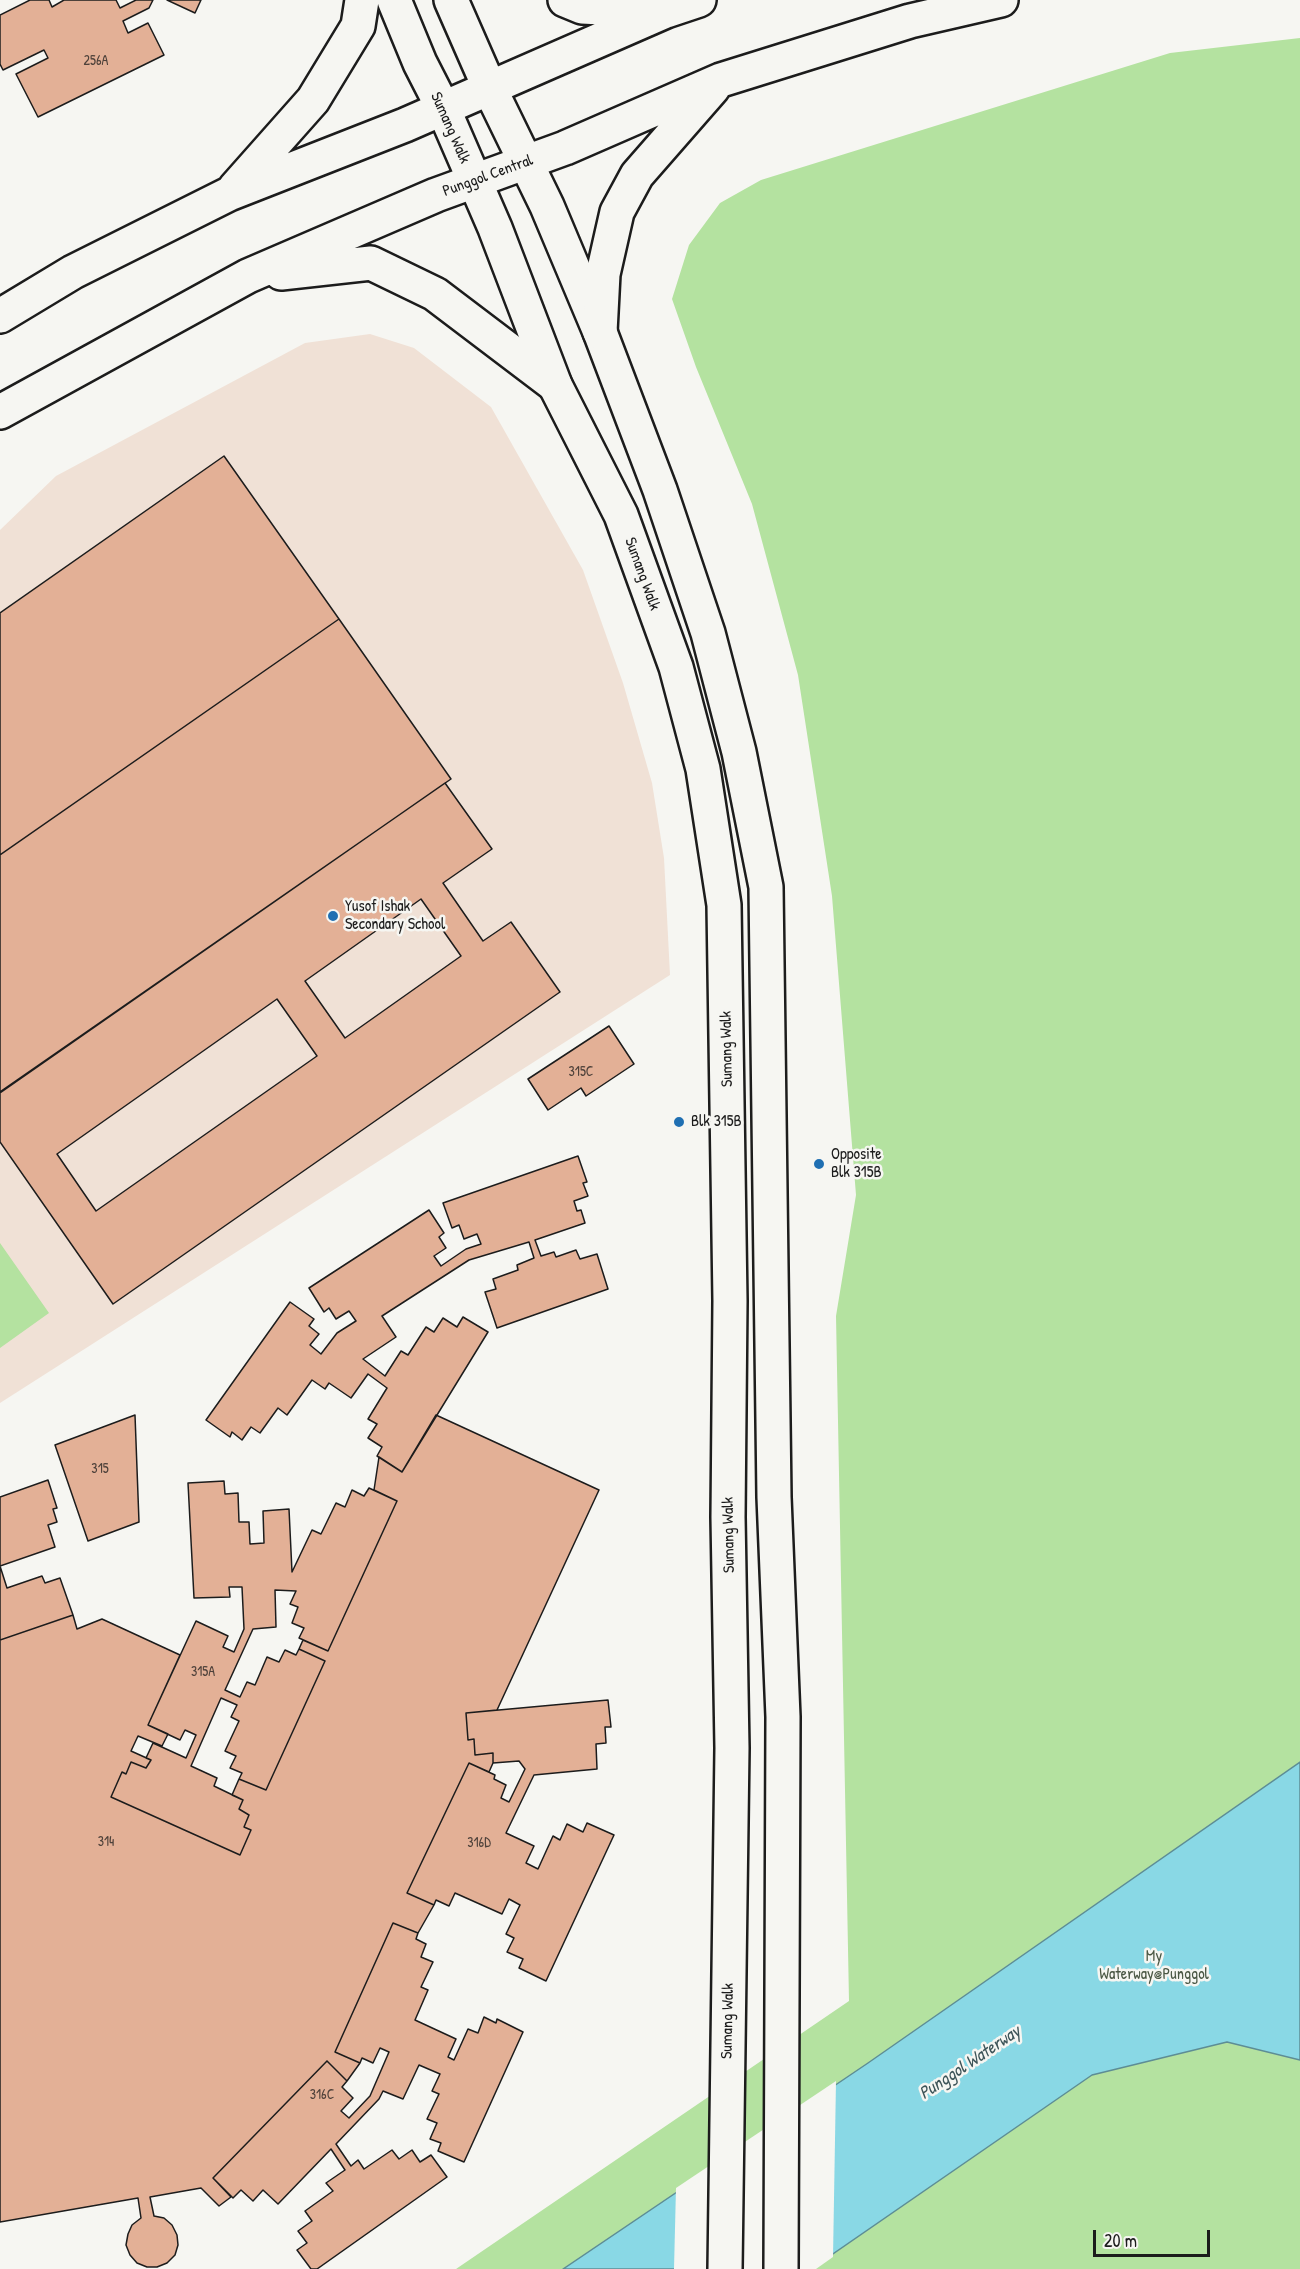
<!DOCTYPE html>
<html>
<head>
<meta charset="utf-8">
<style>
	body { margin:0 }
	#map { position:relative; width:1300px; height:2269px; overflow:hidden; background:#f6f6f2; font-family:"Patrick Hand",sans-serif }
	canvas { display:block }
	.scale { position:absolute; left:1093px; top:2230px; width:117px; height:27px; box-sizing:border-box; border:3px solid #1c1c1c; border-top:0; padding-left:8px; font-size:18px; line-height:21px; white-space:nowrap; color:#1c1c1c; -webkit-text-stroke:4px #f6f6f2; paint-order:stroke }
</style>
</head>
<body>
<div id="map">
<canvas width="1300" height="2269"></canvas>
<div class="scale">20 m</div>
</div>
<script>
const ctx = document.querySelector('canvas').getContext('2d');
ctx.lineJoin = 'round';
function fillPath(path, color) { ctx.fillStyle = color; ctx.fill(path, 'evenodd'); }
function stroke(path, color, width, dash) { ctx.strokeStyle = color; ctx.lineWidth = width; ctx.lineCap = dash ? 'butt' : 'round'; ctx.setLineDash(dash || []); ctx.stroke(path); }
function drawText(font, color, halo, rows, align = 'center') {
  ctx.font = font + ' "Patrick Hand",sans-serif'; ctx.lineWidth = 5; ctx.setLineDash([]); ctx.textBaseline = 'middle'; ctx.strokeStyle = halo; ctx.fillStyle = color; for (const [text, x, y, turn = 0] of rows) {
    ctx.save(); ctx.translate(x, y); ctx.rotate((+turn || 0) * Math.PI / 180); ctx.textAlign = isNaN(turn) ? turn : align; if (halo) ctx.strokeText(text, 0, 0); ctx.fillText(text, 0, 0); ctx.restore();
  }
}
fillPath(new Path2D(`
	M370,334L414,348L491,407L583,570L623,683L652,783L664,858L670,975L0,1403V530L56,476L305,343Z`), '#f0e1d6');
fillPath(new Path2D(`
	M1300,38V1762L1297,1765L1300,1791V2269H456L849,2001L836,1316L856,1195L832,896L798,675L752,504L696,367L672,299L689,245L720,203L761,180L1170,53Z
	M0,1243L49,1313L0,1348Z`), '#b4e2a0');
const water = new Path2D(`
	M1300,1762V2060L1227,2042L1092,2075L811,2269H563L868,2063Z`);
fillPath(water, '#89d8e5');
stroke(water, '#5d8d95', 1.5);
fillPath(new Path2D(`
	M836,2081L833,2257L816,2269H674L676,2188Z`), '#f6f6f2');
const building = new Path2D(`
	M30,0H49L52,7L64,0H116L120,8L136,0H153L149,8L123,21L128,33L148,23L164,55L38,117L16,74L48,58L44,50L3,70L0,64V15Z
	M167,0H201L195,13Z
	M224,456L339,619L0,855V613Z
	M339,619L451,779L0,1092V855Z
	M445,783L492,849L443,883L483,941L511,922L560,992L113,1304L0,1142V1093ZM421,899L461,956L345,1038L305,981ZM277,999L317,1056L96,1211L57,1154Z
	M609,1026L634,1064L586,1096L581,1088L548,1110L528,1079Z
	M578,1156L587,1182L583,1183L588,1196L574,1201L577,1211L581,1210L585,1223L535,1240L541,1256L554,1252L556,1257L576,1250L580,1259L597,1254L608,1289L497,1328L485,1292L496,1289L493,1279L518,1270L517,1265L534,1258L529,1242L469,1260L382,1316L396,1337L363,1359L385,1376L401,1351L408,1355L426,1327L434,1332L443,1318L457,1327L463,1317L488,1332L402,1472L377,1456L382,1447L368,1438L377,1424L368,1419L387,1388L368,1374L351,1398L329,1383L325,1389L312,1380L287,1415L278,1408L260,1433L251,1427L242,1440L232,1432L230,1437L206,1420L290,1302L314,1319L309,1326L319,1334L310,1345L321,1354L337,1333L356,1321L349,1311L336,1319L329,1308L324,1312L309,1288L429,1210L444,1233L439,1237L446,1248L434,1256L441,1266L466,1249L481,1244L477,1234L464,1239L459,1225L452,1228L443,1203Z
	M135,1415L139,1522L88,1541L55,1445Z
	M436,1415L599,1490L497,1710L466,1713L468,1740L474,1739L475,1755L493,1753V1763L489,1772L469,1763L407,1893L434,1905L418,1933L393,1923L335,2052L360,2063L347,2081L327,2061L213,2178L231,2197L219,2206L201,2188L150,2197L154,2216L164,2218L172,2225L177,2235L178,2245L175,2255L167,2263L157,2267H147L137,2263L130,2255L126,2245L128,2234L132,2225L141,2218L138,2198L0,2222V1640L73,1615L77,1629L102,1619L180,1655L148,1725L168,1734L162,1746L138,1736L131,1751L151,1760L146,1768L131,1762L126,1774L122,1772L111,1797L240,1855L251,1830L244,1827L249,1815L239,1809L243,1800L232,1795L239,1779L266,1790L325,1661L299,1649L303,1640L328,1651L397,1501L374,1490L379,1457L402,1472Z
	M48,1480L57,1508L53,1509L57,1522L48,1525L55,1547L0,1566L7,1588L42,1576L45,1583L60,1578L73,1615L0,1640V1497Z
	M224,1481L225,1494L238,1493L239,1522H249L250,1544L264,1543L263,1511L289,1509L292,1572L312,1530L321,1534L336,1503L345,1507L352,1490L364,1496L369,1488L397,1501L328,1651L299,1638L304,1628L292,1623L298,1607L290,1604L296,1591L275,1590L276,1627L253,1629L225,1690L240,1697L247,1682L255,1685L267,1657L279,1662L285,1650L296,1655L299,1649L325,1661L266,1790L239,1779L242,1773L230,1768L236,1756L225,1751L239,1721L231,1717L237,1705L221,1698L191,1766L217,1778L214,1786L243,1800L239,1809L249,1815L244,1827L251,1830L240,1855L111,1797L122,1772L126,1774L131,1762L146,1768L151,1760L146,1758L153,1743L186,1758L196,1735L185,1730L180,1740L148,1725L196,1621L228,1636L223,1647L234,1652L244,1629L242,1587H229L230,1597L194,1598L188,1483Z
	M608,1700L611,1727H605L606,1743L596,1744L597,1769L534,1775L506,1833L534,1846L526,1863L538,1869L553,1836L560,1840L567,1824L583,1832L587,1823L614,1835L546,1981L519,1968L523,1959L507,1952L514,1938L506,1934L520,1905L509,1899L502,1914L455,1893L449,1906L436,1900L434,1905L407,1893L469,1763L495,1775L494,1779L506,1785L501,1798L509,1802L525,1769L519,1761L493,1763V1753L475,1755L474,1739L468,1740L466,1713Z
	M393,1923L418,1933L416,1939L426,1944L421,1957L433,1962L421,1987L428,1990L415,2020L456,2039L448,2057L454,2060L468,2029L478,2033L484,2017L496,2023L497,2019L523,2032L464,2162L438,2151L441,2143L430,2139L437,2123L427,2119L439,2094L432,2091L440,2074L419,2065L403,2099L383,2091L379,2099L336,2144L351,2166L358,2160L364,2169L392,2150L399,2159L412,2150L420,2162L431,2155L447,2177L317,2269H311L297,2250L307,2243L298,2231L312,2221L305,2211L333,2191L326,2183L345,2170L331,2149L278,2204L263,2190L253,2201L241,2190L233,2198L213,2178L327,2061L347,2081L342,2087L353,2098L341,2111L349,2118L370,2096L389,2052L380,2048L373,2063L362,2058L360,2063L335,2052Z`);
fillPath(building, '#e3b096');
stroke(building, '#1c1c1c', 1.5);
const minor = new Path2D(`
	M394,0L420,63L443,108L495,228L555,385L621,515L676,667L703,769L724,905L730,1301L728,1517L732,1748L725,2269
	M451,0L490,89L547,206L600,332L660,490L708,633L739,752L766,887L774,1497L783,1717L781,2269`);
const secondary = new Path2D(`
	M565,0L582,7L661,11
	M235,188L313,100L358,26L362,0
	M281,273L371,263L435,294L555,385
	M0,316L73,272L229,194L405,125L666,11L699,0
	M600,332L603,274L617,212L637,175L713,88
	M0,412L248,276L436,195L565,148L721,80L910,21L1001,0`);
stroke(minor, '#1c1c1c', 38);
stroke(secondary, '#1c1c1c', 38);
stroke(minor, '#f6f6f2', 33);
stroke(secondary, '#f6f6f2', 33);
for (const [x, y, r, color] of [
	[333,916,6,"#1f6fb2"],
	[679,1122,6,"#1f6fb2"],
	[819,1164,6,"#1f6fb2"]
]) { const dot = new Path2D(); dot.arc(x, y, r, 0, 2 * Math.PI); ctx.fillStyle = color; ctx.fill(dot); stroke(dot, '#f6f6f2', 2); }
drawText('14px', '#4e413a', null, [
	["256A",96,61],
	["315C",581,1072],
	["315",100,1469],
	["315A",203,1672],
	["314",106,1842],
	["316D",479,1843],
	["316C",322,2095]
]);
drawText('16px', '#1c1c1c', '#f6f6f2', [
	["Sumang Walk",450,128,66],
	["Punggol Central",488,176,-20],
	["Sumang Walk",642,574,70],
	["Sumang Walk",727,1049,-91],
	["Sumang Walk",729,1535,-91],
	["Sumang Walk",728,2021,-89]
]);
drawText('16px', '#1c1c1c', '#f6f6f2', [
	["Yusof Ishak",345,907],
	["Secondary School",345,925],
	["Blk 315B",691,1122],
	["Opposite",831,1155],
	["Blk 315B",831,1173]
], 'left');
drawText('16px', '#4a5744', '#f6f6f2', [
	["My",1154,1957],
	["Waterway@Punggol",1154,1975]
]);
drawText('italic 18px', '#3d5458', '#f6f6f2', [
	["Punggol Waterway",970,2063,-34]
]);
</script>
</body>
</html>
